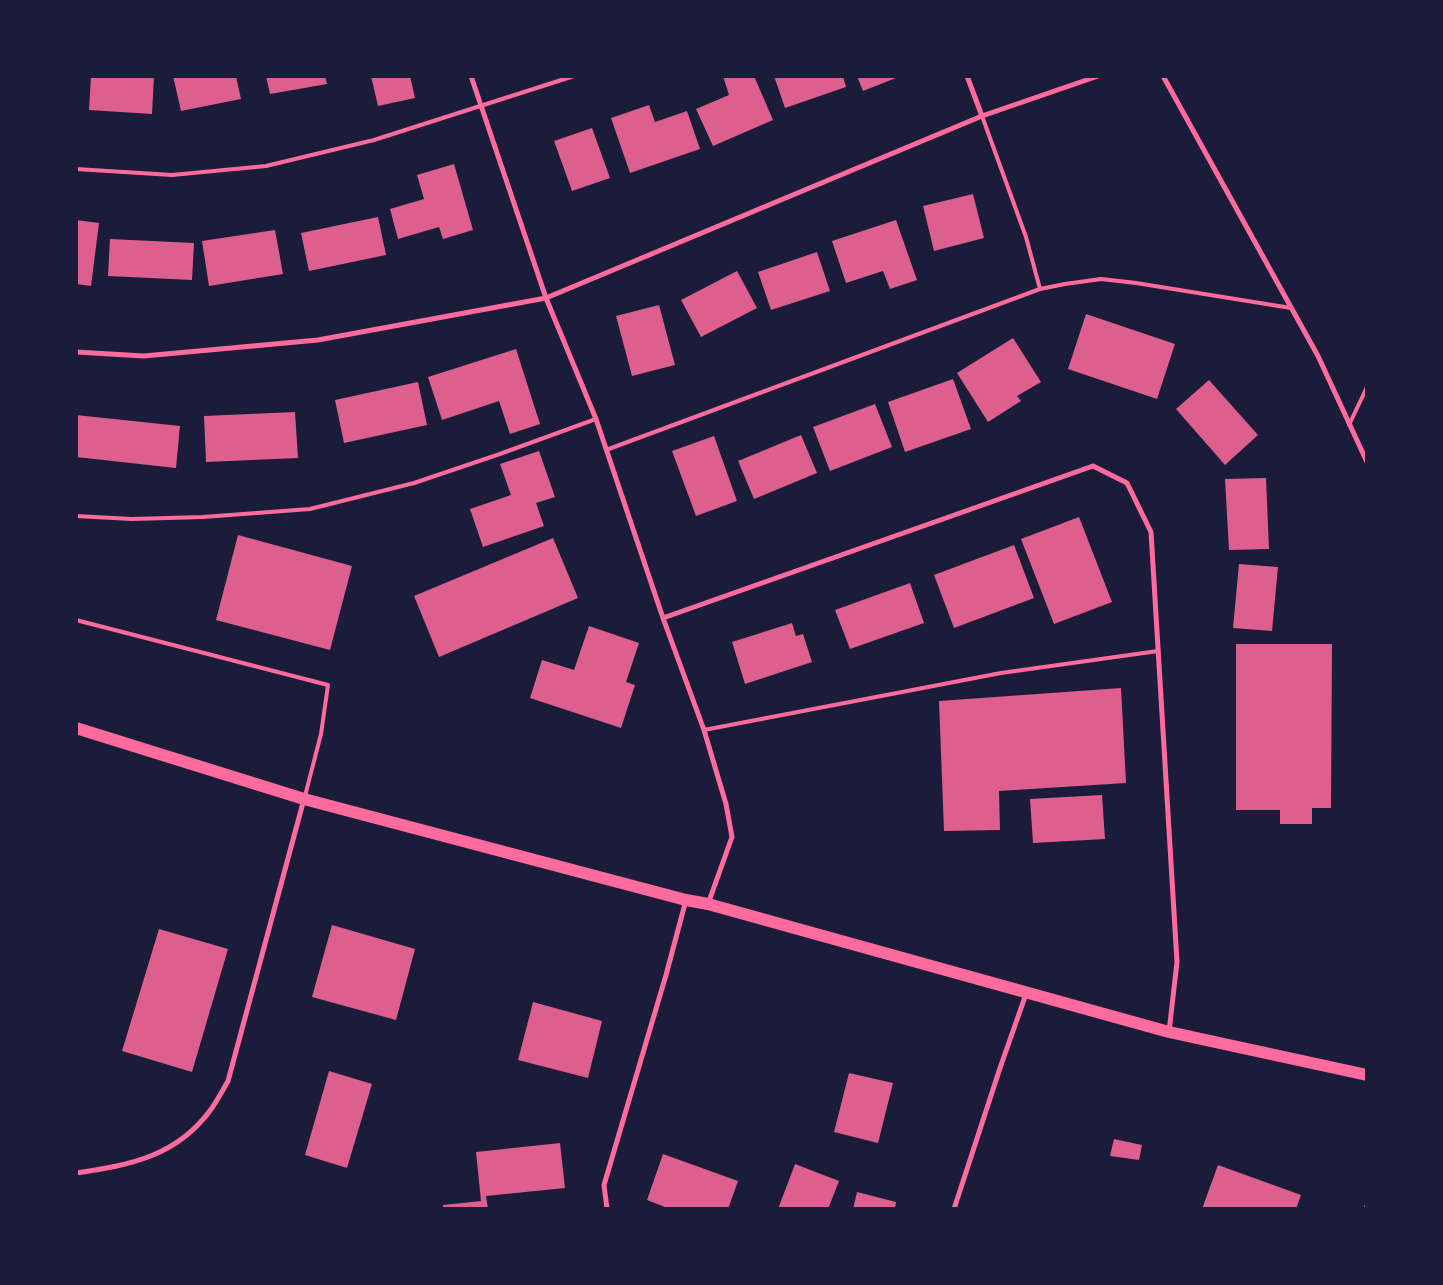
<!DOCTYPE html>
<html>
<head>
<meta charset="utf-8">
<style>
	body { margin:0 }
	#map { position:relative; width:1443px; height:1285px; overflow:hidden; background:#1b1b3a; font-family:Manrope,sans-serif }
	canvas { display:block }
	.frame { position:absolute; inset:0; border:78px solid #1b1b3a; pointer-events:none }
</style>
</head>
<body>
<div id="map">
<canvas width="1443" height="1285"></canvas>
<div class="frame"></div>
</div>
<script>
const ctx = document.querySelector('canvas').getContext('2d');
ctx.lineJoin = 'round';
function fillPath(path, color) { ctx.fillStyle = color; ctx.fill(path, 'evenodd'); }
function stroke(path, color, width, dash) { ctx.strokeStyle = color; ctx.lineWidth = width; ctx.lineCap = dash ? 'butt' : 'round'; ctx.setLineDash(dash || []); ctx.stroke(path); }
fillPath(new Path2D(`
	M91,76H154L152,114L89,110Z
	M173,76H236L241,99L181,111Z
	M266,76H325L327,84L270,94Z
	M371,76H410L415,98L378,106Z
	M723,76H754L773,120L713,146L696,109L729,95Z
	M774,76H843L846,87L785,108Z
	M857,76H901L863,91Z
	M649,105L655,122L687,111L700,149L630,173L611,118Z
	M592,128L610,178L572,191L554,141Z
	M454,164L473,230L443,239L439,227L398,239L390,209L424,199L417,175Z
	M973,194L984,238L934,251L923,206Z
	M378,217L386,255L309,271L301,233Z
	M76,220L99,223L91,286L76,284Z
	M896,220L917,280L890,289L883,271L846,283L832,241Z
	M275,230L283,274L209,286L202,241Z
	M110,239L194,243L192,280L108,276Z
	M817,252L830,291L771,310L758,272Z
	M737,271L757,308L701,337L681,300Z
	M659,305L675,365L632,376L616,316Z
	M1086,314L1175,344L1157,399L1068,369Z
	M1013,338L1041,382L1017,396L1021,401L988,422L957,373Z
	M516,349L540,424L510,434L499,401L442,420L428,377Z
	M953,379L971,429L905,452L888,402Z
	M1209,380L1258,435L1225,465L1176,409Z
	M418,382L427,425L344,443L335,400Z
	M875,404L892,447L830,471L813,427Z
	M295,412L298,458L206,462L204,416Z
	M76,415L180,426L176,468L76,457Z
	M801,435L817,473L754,499L738,461Z
	M714,436L737,501L696,516L672,451Z
	M539,451L555,497L536,503L544,526L483,547L470,509L511,495L500,464Z
	M1266,478L1269,549L1229,550L1225,479Z
	M1079,517L1112,602L1054,624L1021,539Z
	M238,535L352,566L330,650L216,620Z
	M553,538L578,598L439,657L414,596Z
	M1014,545L1034,598L954,628L934,575Z
	M1239,564L1278,567L1272,631L1233,628Z
	M910,583L924,623L850,649L835,610Z
	M792,623L796,636L803,634L812,662L745,684L732,642Z
	M589,626L639,643L626,682L635,685L621,728L530,698L542,660L574,670Z
	M1236,644H1332L1331,808H1312V824H1280V810H1236Z
	M1121,688L1126,783L999,791L1000,830L944,831L939,701Z
	M1102,795L1105,839L1033,843L1030,799Z
	M332,925L415,949L396,1020L312,997Z
	M159,929L228,949L192,1072L122,1051Z
	M533,1002L602,1021L588,1078L518,1060Z
	M329,1071L372,1084L347,1168L305,1155Z
	M849,1073L893,1083L878,1143L834,1132Z
	M1114,1139L1142,1145L1139,1160L1110,1156Z
	M560,1143L565,1188L486,1196L488,1209H443V1205L481,1201L476,1152Z
	M663,1154L738,1181L728,1209H670L647,1200Z
	M795,1164L839,1181L828,1209H778Z
	M1218,1165L1301,1195L1296,1209H1202Z
	M857,1192L896,1202L895,1209H853Z`), '#dd5f8e');
stroke(new Path2D(`
	M982,116L1026,237L1040,289
	M76,169L172,175L266,166L374,140L574,76
	M1349,425L1367,387
	M606,450L1040,289L1065,284L1101,279L1136,283L1291,308
	M76,516L132,519L203,517L310,509L414,483L497,455L596,419
	M76,620L328,685L321,734L305,796
	M704,730L1001,673L1158,651`), '#ff6b9d', 4);
stroke(new Path2D(`
	M471,76L546,298L596,419L663,618L704,730L726,804L732,837L708,904
	M967,76L982,116
	M1163,76L1318,356L1367,462
	M76,352L144,356L318,340L546,298L982,116L1098,76
	M663,618L1093,466L1127,483L1151,532L1177,962L1169,1032
	M76,1173C131,1165 178,1156 212,1108C218,1099 223,1090 228,1081L304,799
	M607,1209L604,1185L666,975L686,900
	M954,1209L1000,1068L1026,994
	M1366,1209L1367,1206`), '#ff6b9d', 5);
stroke(new Path2D(`
	M76,728L304,799L686,900L708,904L1169,1032L1367,1075`), '#ff6b9d', 12);
</script>
</body>
</html>
